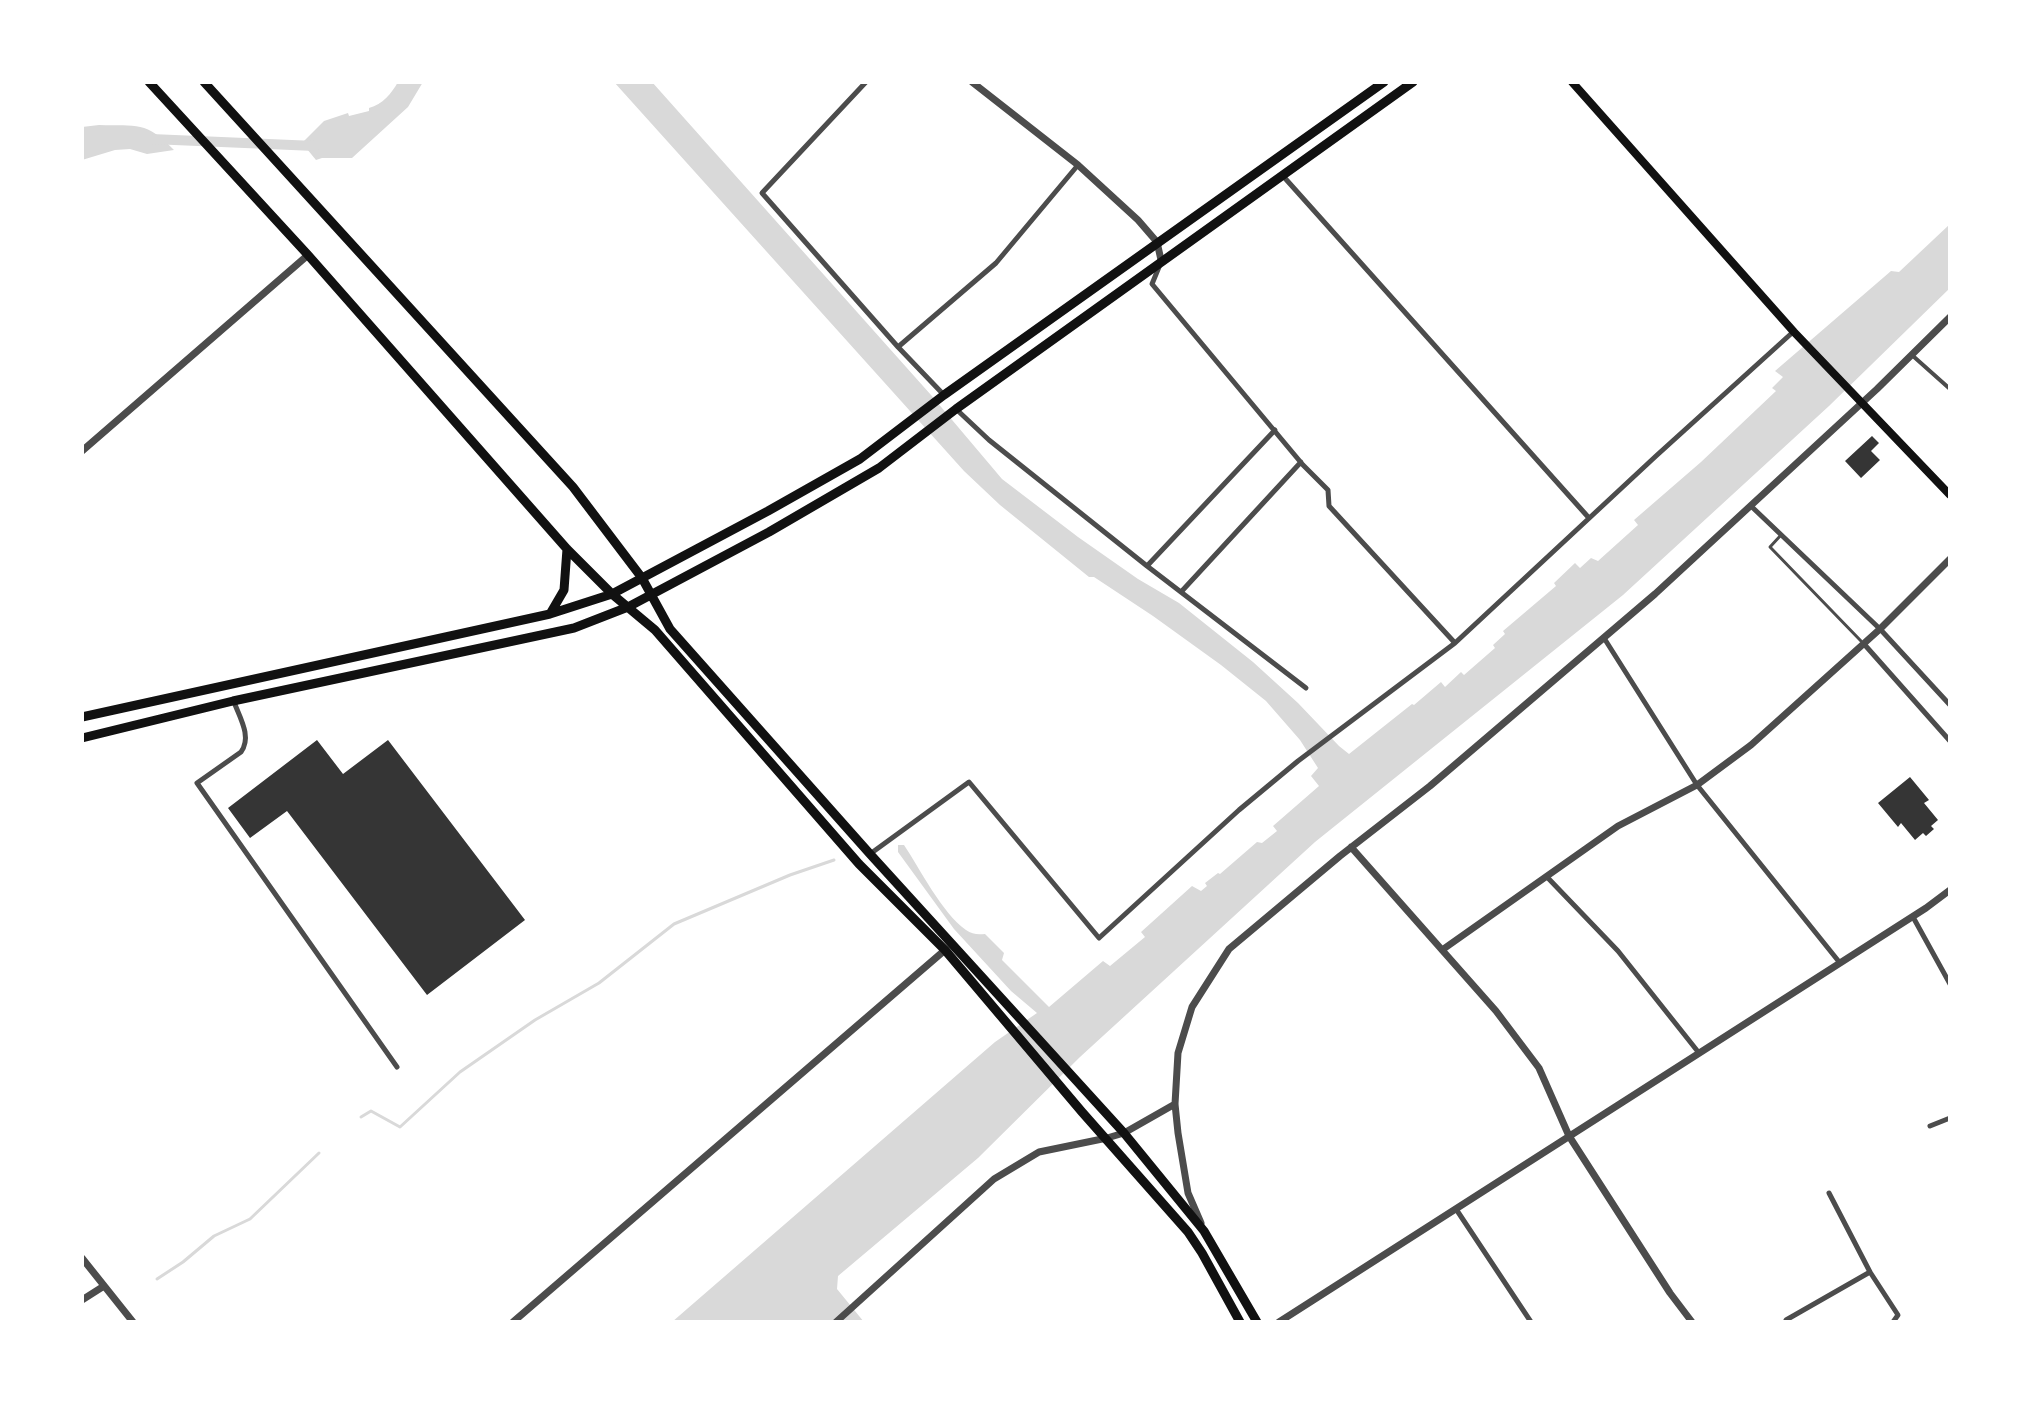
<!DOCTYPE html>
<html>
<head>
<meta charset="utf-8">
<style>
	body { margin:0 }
	#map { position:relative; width:2032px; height:1404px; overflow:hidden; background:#fff; font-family:Mulish,sans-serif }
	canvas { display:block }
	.frame { position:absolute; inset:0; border:84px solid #fff; pointer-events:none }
</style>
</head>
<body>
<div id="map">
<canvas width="2032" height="1404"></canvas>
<div class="frame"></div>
</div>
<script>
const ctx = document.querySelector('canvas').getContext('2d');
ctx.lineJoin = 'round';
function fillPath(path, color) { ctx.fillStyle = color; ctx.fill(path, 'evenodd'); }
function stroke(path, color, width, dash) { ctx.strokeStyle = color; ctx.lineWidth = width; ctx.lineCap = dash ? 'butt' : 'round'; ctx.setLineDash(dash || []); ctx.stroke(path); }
fillPath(new Path2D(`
	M398,82H423L408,107L352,158H322L316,160L302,143L324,121L348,113L349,116L369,111V108C383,104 391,94 398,82Z
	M614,82H652L931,395L1002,479L1078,537L1138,579L1179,603L1253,662L1298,703L1339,746L1349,754L1412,704L1414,705L1441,682L1445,687L1461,672L1464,675L1495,648L1493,645L1505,634L1503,631L1556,586L1554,583L1575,563L1580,568L1591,558L1598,561L1638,525L1634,520L1701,462L1776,391L1772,388L1783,377L1775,371L1891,271L1899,272L1950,224V288L1829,406L1623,595L1315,842L1080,1057L978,1158L838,1276L837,1289L864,1322H672L995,1042L1037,1013L1011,991L954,929L898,852V845H904C920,869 942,913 966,930C972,934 977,935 985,934L1004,953L1002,960L1049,1007L1103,961L1110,966L1145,937L1141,932L1192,886L1201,891L1207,886L1205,883L1218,873L1220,874L1257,842L1262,843L1277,831L1273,826L1319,786L1311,776L1318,768L1300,740L1266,701L1221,665L1153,616L1094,577H1089L1000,505L964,471Z
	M99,125C137,126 146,121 174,150L147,154L130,149L115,150L82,160V127Z`), '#d9d9d9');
stroke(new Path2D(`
	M361,1117L371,1111L400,1127L460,1072L535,1020L599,983L674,924L790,875L834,860
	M157,1279L183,1262L214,1236L250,1219L319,1153`), '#d9d9d9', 3);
stroke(new Path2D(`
	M151,139L315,146`), '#d9d9d9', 10);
fillPath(new Path2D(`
	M1872,436L1879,443L1871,451L1880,460L1861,478L1845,461Z
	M317,740L343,774L388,740L525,920L427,995L287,811L250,838L228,808Z
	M1910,777L1929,800L1924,803L1938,820L1931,826L1934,829L1926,836L1923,833L1915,840L1901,823L1898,827L1878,803Z`), '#353535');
stroke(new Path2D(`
	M1781,535L1770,547L1861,641`), '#4c4c4c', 3);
stroke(new Path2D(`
	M1913,356L1950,389`), '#4c4c4c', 4);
stroke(new Path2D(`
	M866,82L762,193L898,347L943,394
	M1283,176L1589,518
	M1159,267L1152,284L1303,465L1328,490L1329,506L1455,643
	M898,347L996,263L1078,165
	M956,409L989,440L1147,566L1275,430
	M1752,507L1880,629L1950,705
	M1147,566L1306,688
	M1181,592L1301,462
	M1604,638L1697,785L1840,963
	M1864,644L1950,741
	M234,702C240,718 252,737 241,752L197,783L397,1067
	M870,854L969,782L1099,938L1239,810L1298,761L1455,643L1656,456L1793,332
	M1547,877L1618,951L1699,1053
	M1913,917L1950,984
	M1930,1126L1950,1118
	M1829,1193L1870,1272
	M1456,1209L1531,1322
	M1787,1322L1786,1320L1870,1272L1898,1315L1893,1322`), '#4c4c4c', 5);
stroke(new Path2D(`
	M972,82L1078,165L1138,220L1157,242L1161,260
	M82,451L308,255
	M1351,847L1496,1011L1539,1068L1569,1136L1670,1293L1692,1322
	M1442,950L1618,826L1697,785L1751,745L1880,629L1950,559
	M1201,1223L1188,1193L1178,1133L1175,1104L1178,1053L1192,1007L1229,949L1340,856L1430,786L1655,594L1877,389L1950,317
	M82,1258L133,1322
	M82,1300L104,1286
	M513,1322L945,950
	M836,1322L994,1179L1039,1152L1107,1138L1124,1133L1175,1104
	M1279,1322L1926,908L1950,890`), '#4c4c4c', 7);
stroke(new Path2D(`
	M1572,82L1794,332L1950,495`), '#111', 8);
stroke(new Path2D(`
	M149,82L308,255L567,549L612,594L655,630L859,864L945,950L1082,1112L1188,1232L1202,1253L1240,1322
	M204,82L573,487L642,578L670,629L870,854L1124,1133L1204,1231L1257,1322
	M550,614L564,590L567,549
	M82,717L550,614L612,594L768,511L860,459L944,395L1384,82
	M82,738L233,701L574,628L628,607L769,532L879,468L956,409L1413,82`), '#111', 9);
</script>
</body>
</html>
